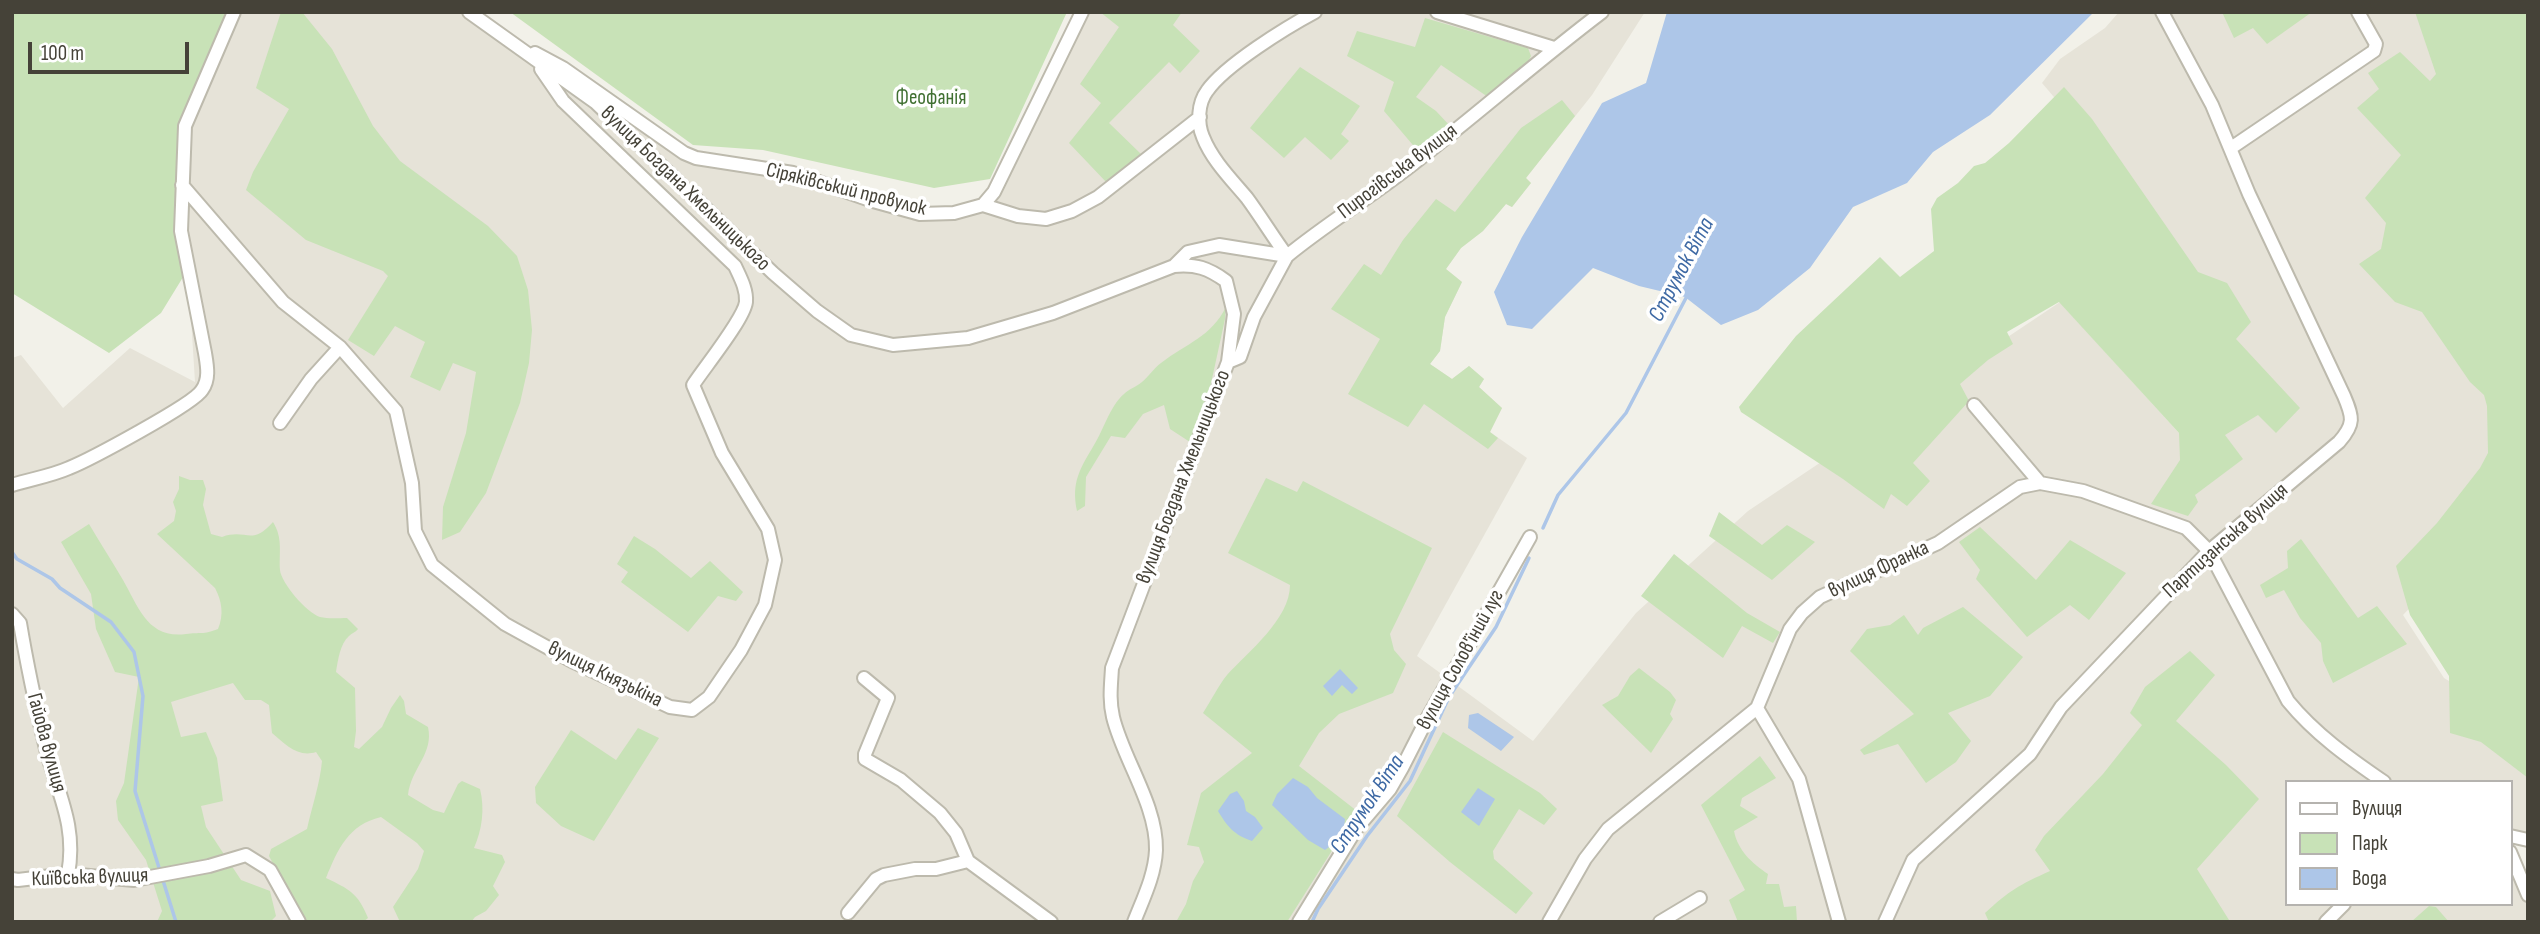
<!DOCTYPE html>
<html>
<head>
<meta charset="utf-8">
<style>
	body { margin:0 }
	#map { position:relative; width:2540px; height:934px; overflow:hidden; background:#f2f1e9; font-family:"Sofia Sans Condensed",sans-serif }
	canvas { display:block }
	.frame { position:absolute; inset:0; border:14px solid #454238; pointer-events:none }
	.legend { position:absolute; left:2285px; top:780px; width:228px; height:126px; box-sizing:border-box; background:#fff; border:2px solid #b5b3af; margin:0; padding:9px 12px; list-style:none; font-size:21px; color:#454238 }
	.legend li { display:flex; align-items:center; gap:14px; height:35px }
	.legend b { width:35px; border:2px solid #b5b3af }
	.scale { position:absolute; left:28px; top:42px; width:161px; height:32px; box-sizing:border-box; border:4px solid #454238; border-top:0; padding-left:9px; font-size:21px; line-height:24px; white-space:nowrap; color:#454238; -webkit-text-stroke:5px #fff; paint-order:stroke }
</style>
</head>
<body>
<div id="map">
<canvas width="2540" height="934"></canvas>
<div class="frame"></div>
<ul class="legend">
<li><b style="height:9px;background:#fff"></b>Вулиця</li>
<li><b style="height:19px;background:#c8e2b7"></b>Парк</li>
<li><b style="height:19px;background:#adc6e8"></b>Вода</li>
</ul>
<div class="scale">100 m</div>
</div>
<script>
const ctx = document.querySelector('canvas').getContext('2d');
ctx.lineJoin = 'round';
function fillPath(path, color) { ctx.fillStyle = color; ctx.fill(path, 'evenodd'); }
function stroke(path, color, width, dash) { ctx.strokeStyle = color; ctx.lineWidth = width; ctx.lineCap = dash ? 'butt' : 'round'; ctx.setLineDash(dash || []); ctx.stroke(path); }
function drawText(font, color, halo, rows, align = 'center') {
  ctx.font = font + ' "Sofia Sans Condensed",sans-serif'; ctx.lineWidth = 7; ctx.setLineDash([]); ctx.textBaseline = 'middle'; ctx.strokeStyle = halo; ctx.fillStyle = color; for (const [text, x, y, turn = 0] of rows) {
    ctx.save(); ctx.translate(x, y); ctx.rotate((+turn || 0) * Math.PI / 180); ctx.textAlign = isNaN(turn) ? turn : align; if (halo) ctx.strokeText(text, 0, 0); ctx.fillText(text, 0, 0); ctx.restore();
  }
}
fillPath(new Path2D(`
	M233,12H469L684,153L793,173L920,214L983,205L1082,12H1645L1592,95L1526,178L1531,183L1512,207L1506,204L1483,231L1461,248L1446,269L1462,282L1445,317L1440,351L1430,364L1452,379L1469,366L1484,379L1479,387L1502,408L1490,432L1527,458L1417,656L1533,741L1636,613L1748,511L2060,302L2179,433L2099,150L2042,83L2060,59L2105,28L2119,12H2459L2503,396L2508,505L2403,615L2444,678L2528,729V834L2510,831V782H2286V904H2339L2321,922H12V358L21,355L63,408L130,348L195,382L188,270L185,126Z
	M2510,865L2528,903V922H2330L2348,904H2510Z`), '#e6e3d8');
fillPath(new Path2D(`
	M12,12H228L179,133L188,269L161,313L109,353L12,293Z
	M281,12H302L332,49L373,126L400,161L488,226L517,256L528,290L532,330L529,363L520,403L486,493L460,532L442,540L443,507L466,433L476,372L453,363L440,391L410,377L425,342L395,326L374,356L348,340L388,276L383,271L306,240L246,190L253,172L289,109L256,88Z
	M510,12H1067L990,179L934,188L763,150L693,145Z
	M1100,12H1182L1173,25L1200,51L1180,73L1169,62L1109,123L1141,154L1108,184L1069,143L1101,103L1080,84L1119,27Z
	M2222,12H2312L2267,44L2253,28L2234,38Z
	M2415,12H2528V778L2481,742L2450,733L2449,676L2410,615L2396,566L2437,523L2480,468L2488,453L2487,406L2484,395L2470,382L2422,312L2395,302L2359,264L2381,249L2386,223L2365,198L2401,155L2357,108L2379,89L2368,73L2400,52L2430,81L2436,74Z
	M1425,18L1528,48L1531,56L1525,68L1488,97L1441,65L1416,97L1436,111L1450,126L1418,151L1384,111L1394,82L1347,56L1357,31L1415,47Z
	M1300,67L1360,106L1341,134L1349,141L1331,160L1305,137L1284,158L1250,128Z
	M2064,87L2092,119L2198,272L2227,283L2251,322L2236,339L2300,408L2276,433L2258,415L2225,435L2243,459L2195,495L2198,502L2188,516L2151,504L2180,460L2179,433L2059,302L2007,332L2013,344L1988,360L1960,384L1969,401L1913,463L1930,481L1907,506L1891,494L1884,509L1843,479L1741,412L1739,407L1796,336L1880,257L1900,277L1934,251L1931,209L1937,198L1958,183L1974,166L1985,163L2009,143Z
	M1562,100L1575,116L1526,178L1531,183L1512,207L1506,204L1483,231L1461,248L1446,269L1462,282L1445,317L1440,351L1430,364L1452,379L1469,366L1484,379L1479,387L1502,408L1490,432L1498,438L1488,449L1424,404L1408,427L1348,394L1380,339L1331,309L1364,264L1381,275L1403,240L1436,199L1455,212L1521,128Z
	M1226,307L1225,319L1207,402L1190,442L1170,429L1164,405L1143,414L1125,438L1111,436L1086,477L1085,506L1077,511C1071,482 1080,469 1094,445C1104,429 1110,406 1124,394C1129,389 1136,387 1142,382C1149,376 1154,368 1161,363C1187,343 1211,337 1226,307Z
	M179,476L190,480H203L206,489L203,505L211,534L222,537C247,528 251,547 273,522C283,538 279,552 280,570C281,583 307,613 320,617C328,619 339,618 347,618L358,629C356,632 352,633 349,636C340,644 338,660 336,672L355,688L356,731L354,747L359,749L382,727L391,708L400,695L404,701L406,714L428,727C434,754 411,768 408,795L433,810L444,813L458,784L462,781L480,789C485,809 482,830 474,848L502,855L505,862L493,886L499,895L486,911L475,917L471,922H400L393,907L418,869L424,851L417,843L381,817C348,825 338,849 326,878C349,889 358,893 368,918L363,922H307L298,911L269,856L271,849L307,829C312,806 320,784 322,761L316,752C298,758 285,744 272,733L269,705L261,700H245L233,683L171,702L181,737L206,732L217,758L223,801L201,806L206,827L241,880L270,891L276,916L270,922H157L162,911L146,860L118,820L116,801L124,783L139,677L115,672L96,629L91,594L61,542L89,524C100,543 112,561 123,580C139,608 148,639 186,634C200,632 203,635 218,629C224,615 222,601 215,588L157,534L174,521L176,511L173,502L179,489Z
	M1266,478L1297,492L1303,481L1432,548L1390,634L1394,650L1406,664L1393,693L1339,714L1319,733L1299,766L1357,811L1287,922H1176L1186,904L1193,881L1204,862L1199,847L1187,845L1201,793L1252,753L1203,713C1211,701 1218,686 1227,675C1248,652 1290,619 1290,585L1228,553Z
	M1719,512L1762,545L1787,525L1815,542L1772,580L1709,536Z
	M1980,527L2036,580L2070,540L2126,573L2089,620L2070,605L2027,637L1976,579L1980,570L1959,542Z
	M634,536L655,549L691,578L710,561L743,592L736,601L718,596L688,632L621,582L628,572L617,564Z
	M2301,539L2358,618L2377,606L2407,644L2333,683L2323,661L2321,643L2300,618L2284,590L2266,598L2260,585L2288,568L2287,551Z
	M1674,554L1747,613L1780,632L1773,643L1742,626L1723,658L1641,596Z
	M1963,607L2023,657L1990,696L1948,713L1971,741L1956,762L1926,783L1898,744L1864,755L1860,750L1914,714L1850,651L1867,629L1890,625L1904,615L1918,635L1923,628Z
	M2190,651L2215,675L2176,721L2226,765L2259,799L2197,869L2229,920L1989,922L1985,913C2010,890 2019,885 2050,871L2035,850L2044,836L2103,774L2142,725L2130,713L2145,687Z
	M1639,668L1670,692L1676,700L1670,714L1673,719L1651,753L1602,705L1618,696L1630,676Z
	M638,728L659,738L594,841L561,826L536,803L535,787L571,730L616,760Z
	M1443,732L1540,793L1557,809L1544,825L1519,809L1493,851L1494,859L1533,893L1516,914L1450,862L1397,816Z
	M1760,756L1776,778L1742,798L1740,806L1758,817L1734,831C1738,851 1752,863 1768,874L1766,884H1779L1784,907L1796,906L1797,922H1738L1729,900L1745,890L1701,805Z
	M2429,906L2436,907L2449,922H2411Z`), '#c8e2b7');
fillPath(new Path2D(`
	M1667,12H2094L1990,115L1933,152L1907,183L1853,207L1810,268L1758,310L1721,325L1685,297L1639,286L1593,268L1532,329L1507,325L1494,292L1522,237L1602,103L1646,83Z
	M1340,669L1358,688L1352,694L1342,685L1332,696L1323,686Z
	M1478,713L1514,737L1501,751L1468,728L1469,715Z
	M1293,778L1308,787L1317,798L1345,819C1345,831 1335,843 1325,850L1308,840L1272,805L1277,794Z
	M1478,788L1495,799L1479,826L1461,812Z
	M1237,791L1244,801L1246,811L1255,817L1263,828L1252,841C1234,835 1227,826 1218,811L1230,794Z`), '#adc6e8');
stroke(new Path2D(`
	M1543,528L1558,495L1626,413L1687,296
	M12,552L17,559L52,579L60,588L111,622L134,652L143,696L135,791L176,922
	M1312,922L1318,909L1367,836L1410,781L1449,697L1496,627L1529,558`), '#adc6e8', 3.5);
const minor = new Path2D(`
	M469,12L595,102L773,273L817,311L851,335L893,345L968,338L1053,313L1174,266C1196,264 1208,268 1226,281L1234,314L1228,362L1112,668C1111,685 1109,700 1113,717C1123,759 1157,805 1156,850C1155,875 1143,899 1134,922
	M1437,12L1554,48
	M535,53L563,68L684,153L696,158L793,173L873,201L920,214L954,213L983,205L1018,216L1046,219L1072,211L1098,197L1200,117
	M2231,148L2374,51L2376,44L2358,12
	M182,185L283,302L340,347L396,411L412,483L415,531L432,565L505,624L572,661L670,707L692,710L709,697L741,650L765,605L775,560L768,529L722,453L693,385C704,368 744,319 746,302C747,289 740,277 735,266L563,101L541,69
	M983,205L994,192L1082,12
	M1174,266L1188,252L1219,245L1287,256C1326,224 1369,198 1409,167C1474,117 1536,62 1602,12
	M1228,362L1240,357L1254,317L1287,256C1273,237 1261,217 1247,198C1231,179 1212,160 1203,137C1197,123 1198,103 1207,91C1225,65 1287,27 1315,12
	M1974,405L2040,483
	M280,423L311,379L340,347
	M12,485C31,479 51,476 69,468C89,460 194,404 202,390C210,379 207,365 205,353L181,231L185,126L234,12
	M12,614L20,623C27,665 36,707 46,749C58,794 77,826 68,874
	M864,678L888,698L865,754V759L901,780L940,813L956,833L968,861L1051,922
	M1757,708L1799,779L1839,922
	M2510,836L2528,840
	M2510,852L2528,895
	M12,879L18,880L68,874L134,880L209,866L246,855L270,870L299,922
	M848,913L876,879L884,875L915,869H936L968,861
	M1299,922L1356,829L1390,789L1402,768L1427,719L1530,537
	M1549,922L1585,859L1608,829L1757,708L1790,629L1802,613L1820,597L1938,543L2020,487L2040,483L2083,491L2186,528L2209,551L2288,701C2315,734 2349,758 2384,782
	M1660,922L1700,898
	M1885,922L1913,860L2030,754L2061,707L2209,551L2339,442C2355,424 2353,417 2344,396L2249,194L2212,105L2162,12
	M2326,922L2344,904`);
stroke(minor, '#bdbaad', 16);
stroke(minor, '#fff', 12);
drawText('21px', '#407032', '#fff', [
	["Феофанія",931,99]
]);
drawText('21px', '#454238', '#fff', [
	["Пирогівська вулиця",1398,172,-37],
	["вулиця Богдана Хмельницького",685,189,44],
	["Сіряківський провулок",846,190,14],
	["вулиця Богдана Хмельницького",1184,477,-69],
	["Партизанська вулиця",2226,541,-42],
	["вулиця Франка",1879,570,-25],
	["вулиця Солов'їний луг",1461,660,-61],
	["вулиця Князькіна",605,675,26],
	["Гайова вулиця",46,743,75],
	["Київська вулиця",90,878,-2]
]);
drawText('italic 23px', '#3e69a4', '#fff', [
	["Струмок Віта",1682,270,-62],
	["Струмок Віта",1368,805,-56]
]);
</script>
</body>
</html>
